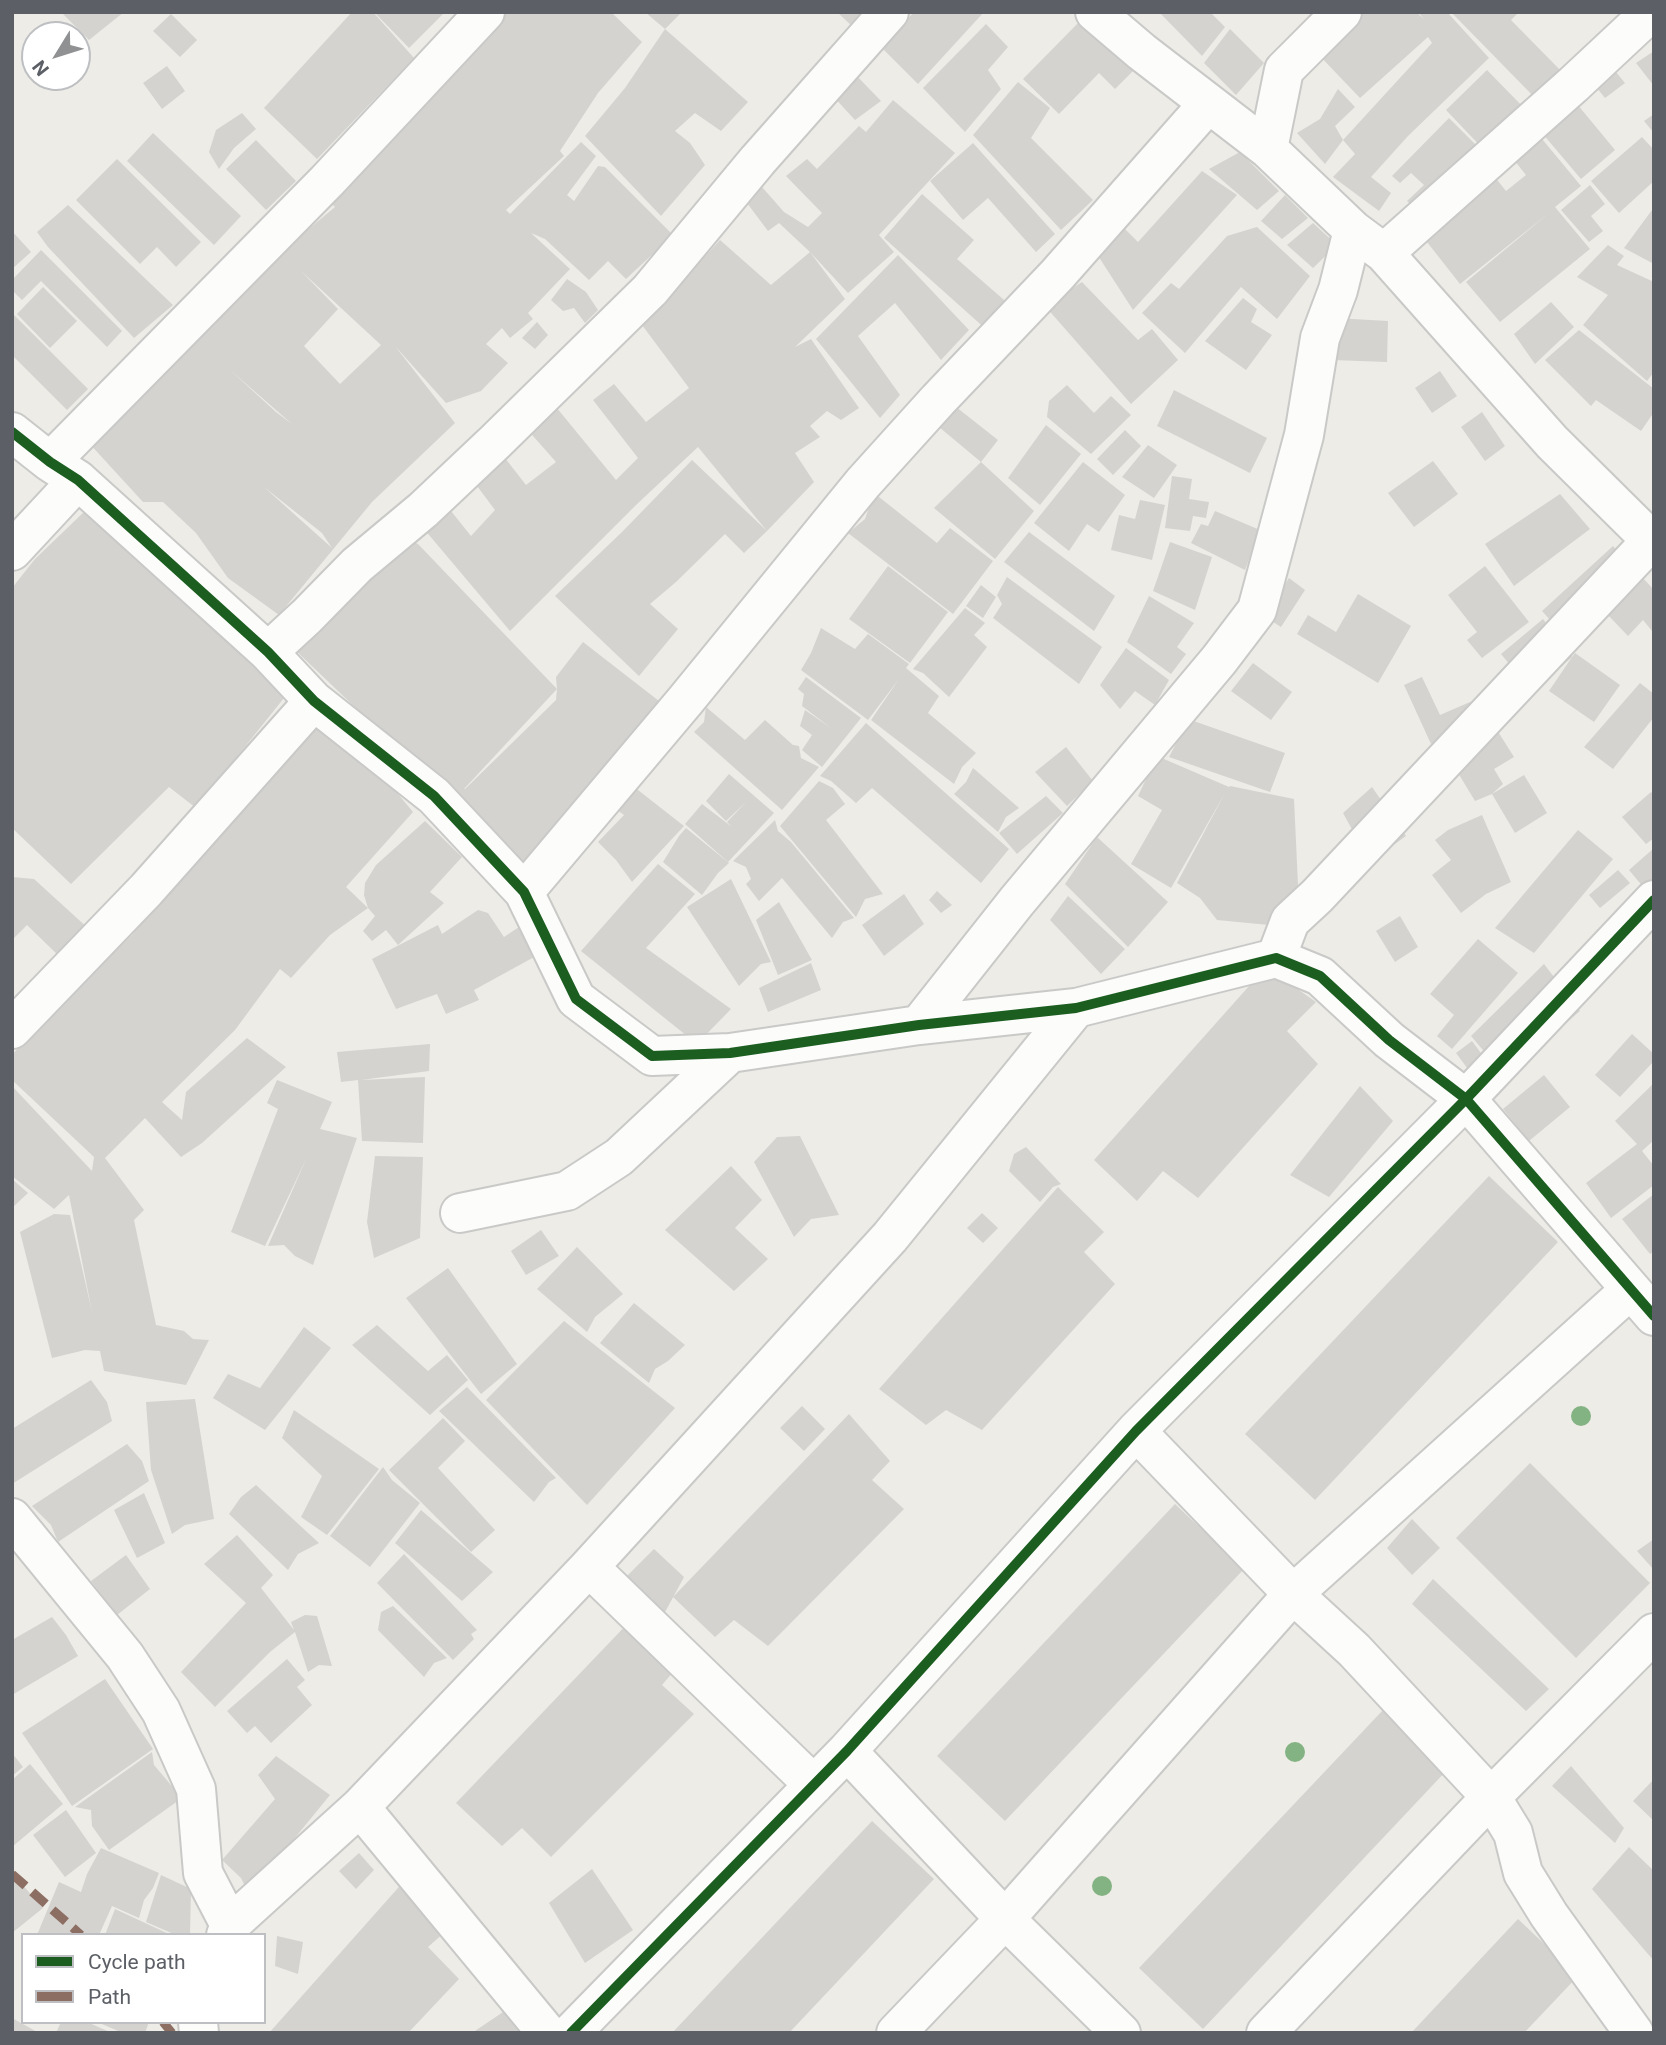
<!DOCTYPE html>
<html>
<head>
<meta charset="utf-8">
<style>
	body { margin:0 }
	#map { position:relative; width:1666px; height:2045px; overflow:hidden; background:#edece7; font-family:Roboto,sans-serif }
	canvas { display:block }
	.frame { position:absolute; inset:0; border:14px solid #5c6066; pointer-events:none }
	.legend { position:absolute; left:21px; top:1933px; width:245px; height:91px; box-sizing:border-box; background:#fff; border:2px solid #bebfc2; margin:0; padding:9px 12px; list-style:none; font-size:21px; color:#5c6066 }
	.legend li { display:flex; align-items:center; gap:14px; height:35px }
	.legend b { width:35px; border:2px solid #bebfc2 }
	.north { position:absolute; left:21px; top:21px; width:70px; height:70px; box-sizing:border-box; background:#fff; border:2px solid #bebfc2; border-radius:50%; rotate:232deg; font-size:19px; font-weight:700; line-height:28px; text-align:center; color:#5c6066 }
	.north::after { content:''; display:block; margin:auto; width:24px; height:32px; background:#8f9193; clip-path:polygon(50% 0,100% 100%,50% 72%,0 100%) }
</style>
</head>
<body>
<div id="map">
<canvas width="1666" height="2045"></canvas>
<div class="frame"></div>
<ul class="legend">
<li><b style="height:9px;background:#1b5e20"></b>Cycle path</li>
<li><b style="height:9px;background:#8d6e63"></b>Path</li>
</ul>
<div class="north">N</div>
</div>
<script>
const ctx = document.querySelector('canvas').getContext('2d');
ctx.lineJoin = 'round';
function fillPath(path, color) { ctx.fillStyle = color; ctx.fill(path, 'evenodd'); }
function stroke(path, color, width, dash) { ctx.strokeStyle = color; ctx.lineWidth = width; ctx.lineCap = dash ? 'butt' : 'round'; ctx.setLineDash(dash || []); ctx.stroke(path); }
fillPath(new Path2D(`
	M61,12H124L89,40Z
	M352,12H373L414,58L317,159L264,108Z
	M374,12H445L409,48Z
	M499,12H611L642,42L598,93L560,151L564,156L506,210L510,214L581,142L596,156L567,195L574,201L598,166L605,167L673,235L626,279L608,261L589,280L545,239L531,233L570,269L528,313L533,319L510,338L502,328L486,344L508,363L481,391L446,403L395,346L455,423L372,502L279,615L228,578L196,533L163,502H143L88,442L281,252L335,207L332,204L389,144L413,110ZM301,271L381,345L340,384L304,346L338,309ZM229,369L292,424L276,412ZM264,487L322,533L332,548Z
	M645,12H682L665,29Z
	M837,12H865L852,26Z
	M914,12H984L918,84L881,47Z
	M1159,12H1210L1225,27L1202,56Z
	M1358,12H1416L1424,19L1418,12H1447L1489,58L1408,136L1371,177L1391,193L1379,211L1333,177L1355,154L1343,140L1432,43L1428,37L1360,98L1316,52Z
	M1451,12H1519L1511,20L1565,75L1539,102Z
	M171,14L197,40L180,57L153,31Z
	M1082,19L1134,70L1115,89L1099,73L1059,114L1023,79Z
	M986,24L1008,47L988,70L1001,89L965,132L923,88Z
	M665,29L748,102L721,131L695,113L675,131L690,143L705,165L661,216L585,136L625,88Z
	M1230,29L1264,63L1236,95L1204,63Z
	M1654,51V86L1636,63Z
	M167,66L185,91L162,109L143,83Z
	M1611,66L1625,83L1605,98L1592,82Z
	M1487,70L1527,111L1486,152L1446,110Z
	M853,72L881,101L855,120L831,94Z
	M1018,82L1050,108L1031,138L1093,200L1061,230L973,135Z
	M1338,89L1355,107L1335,126L1343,140L1325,164L1297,133L1320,119Z
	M893,100L955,153L879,235L894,252L848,293L810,252L845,299L795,347L811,339L859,408L841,420L827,411L810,426L820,437L795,453L814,482L767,531L698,447L636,505L510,631L424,529L447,506L471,536L495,510L474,482L505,458L526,485L556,462L526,428L556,407L616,480L638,458L593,400L614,384L646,422L689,388L642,325L720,240L771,285L810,252L779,223L768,231L747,203L762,187L784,212L808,227L822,213L786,176L807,159L817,169L859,126L866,132Z
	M1577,104L1615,150L1581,179L1542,133Z
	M242,113L256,129L234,148L219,169L209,152L216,130Z
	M1654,114V133L1644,121Z
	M1449,118L1480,149L1418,211L1407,201L1424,185L1411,173L1400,183L1392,176Z
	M1533,128L1581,186L1555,207L1590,249L1500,322L1466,282L1549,213L1460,284L1427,242L1439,232L1430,221L1490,171L1506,191L1526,175L1506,150Z
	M153,133L241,216L214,245L127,161Z
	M1642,137L1654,150V181L1619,213L1591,181Z
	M256,140L296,181L266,210L226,169Z
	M973,143L1055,234L1036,252L988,198L963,220L930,181Z
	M1240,152L1279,191L1257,210L1209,169Z
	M117,159L201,242L176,267L157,247L140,264L76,200Z
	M1202,171L1237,195L1133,310L1093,248L1125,229L1138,242Z
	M1590,185L1605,204L1591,216L1603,231L1589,242L1561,210Z
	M922,194L974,240L957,259L1011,306L988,331L884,238Z
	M1285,195L1308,218L1282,239L1261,221Z
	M68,205L173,305L134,338L48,247L37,232Z
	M1652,210L1654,211V264L1624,248Z
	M1313,223L1337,245L1313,268L1287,245Z
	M1257,227L1310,276L1277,319L1241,287L1185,353L1142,313L1171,283L1179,289L1227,236Z
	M12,231L31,252L12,269Z
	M1608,245L1624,256L1617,265L1654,282V372L1647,381L1583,325L1608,295L1577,277Z
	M41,250L122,331L107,347L41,281L22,300L12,290V280Z
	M898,255L969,330L941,360L895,303L858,336L900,395L880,418L816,339Z
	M567,279L586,292L598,310L585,323L574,308L563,311L551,300Z
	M1082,282L1138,340L1152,329L1178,360L1131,404L1045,306Z
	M43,287L77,321L50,348L17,314Z
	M1243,298L1257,309L1251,322L1272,335L1246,370L1205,341Z
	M1551,302L1574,327L1535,364L1514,334Z
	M12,313L88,389L67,410L12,355Z
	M1335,318L1388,321L1387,362L1333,360Z
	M537,322L548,335L535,349L522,338Z
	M1579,330L1654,389V412L1641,431L1596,400L1591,406L1545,360Z
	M1440,371L1457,396L1432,413L1415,388Z
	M1067,385L1094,413L1111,396L1131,415L1091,454L1047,417L1049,401Z
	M1174,390L1267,438L1250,473L1157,426Z
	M951,403L998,440L981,462L933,422Z
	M1482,412L1505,446L1485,461L1461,427Z
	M1046,425L1081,454L1040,505L1008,478Z
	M1125,430L1141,446L1113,475L1097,459Z
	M1148,445L1177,465L1154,498L1122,477Z
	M692,460L767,531L744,553L725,534L676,582L650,604L678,629L639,676L555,596L622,532Z
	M1433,461L1458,494L1414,527L1388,493Z
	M981,462L1034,511L995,559L934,508Z
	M1083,462L1125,495L1099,532L1087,524L1069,551L1034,523Z
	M1172,476L1192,479L1189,499L1209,502L1206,518L1193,516L1190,531L1165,528Z
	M874,493L937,543L950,528L993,561L953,614L848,533L865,519Z
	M1560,494L1590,529L1514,586L1485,544Z
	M1140,500L1165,505L1152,560L1111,550L1119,515L1135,519Z
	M87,509L217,623L284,698L196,808L169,787L71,884L12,828V588L35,559Z
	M1215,511L1260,530L1245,570L1191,543L1201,524L1208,526Z
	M1029,532L1115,596L1094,631L1004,562Z
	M399,535L418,544L557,689L556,677L583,642L659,701L650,722L528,873L291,646ZM557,689L556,700L465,789H464Z
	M1170,542L1212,557L1195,610L1153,591Z
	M1613,546L1654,590V630L1652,631L1643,620L1628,636L1607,614L1573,645L1542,611Z
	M888,566L948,612L910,663L849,619Z
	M1485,566L1529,622L1482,658L1467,640L1477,632L1448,595Z
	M1007,577L1102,647L1079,684L993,618L1002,604L997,595Z
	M1289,578L1305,590L1281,627L1264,616Z
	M981,585L996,597L983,618L966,606Z
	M1358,594L1411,626L1378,683L1297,634L1308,615L1336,632Z
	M1149,596L1194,623L1177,647L1186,654L1171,674L1127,642Z
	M965,608L985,623L974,635L987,647L949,697L923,673L913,669Z
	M1543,619L1572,657L1575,653L1620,685L1594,722L1549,691L1572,657L1543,683L1520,677L1501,654Z
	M821,628L855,649L868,634L909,664L906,668L939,696L928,713L976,753L962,767L954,784L871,720L899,679L868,720L801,670L811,653Z
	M1126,648L1169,680L1155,705L1135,691L1120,709L1100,685Z
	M1253,663L1292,692L1271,720L1231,691Z
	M806,677L861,718L822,767L802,750L812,735L800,726L805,710L831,728L802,706L804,694L798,689Z
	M1422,677L1440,715L1470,702L1479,722L1431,744L1404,685Z
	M1640,683L1654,694V717L1613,769L1584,747Z
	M706,707L745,740L765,720L793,745L799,746L801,758L819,767L782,810L694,732L704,722Z
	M1185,718L1285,753L1270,792L1169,757L1181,734Z
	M1490,719L1514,757L1494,769L1503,784L1492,794L1475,801L1443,748Z
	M308,723L384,777L413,812L346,887L368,908L330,935L291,978L280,969L235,1030L162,1102L182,1120L186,1092L247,1038L286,1067L202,1143L181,1157L145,1118L105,1158L144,1210L134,1220L156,1325L184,1331L193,1339L209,1340L186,1385L104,1371L100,1351L85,1350L52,1358L20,1232L54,1214L70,1215L92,1312L69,1195L54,1209L12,1176V1086L92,1171L94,1157L12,1080V1055L48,1013L132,935Z
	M866,723L1009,849L981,883L872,788L856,803L831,781L820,776Z
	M1066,747L1093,781L1067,806L1035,772Z
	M1157,756L1229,787L1230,786L1294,799L1300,928L1217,920L1200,898L1177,883L1225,793L1171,888L1131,864L1162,810L1138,796Z
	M973,768L1019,808L1006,817L998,832L954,794L966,782Z
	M729,774L774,813L728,862L685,824L702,804L732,827L727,822L746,802L726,821L706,801Z
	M1524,775L1547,813L1515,833L1492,794Z
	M819,781L833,788L845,804L826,820L883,894L865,899L856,917L780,826Z
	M629,783L684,826L632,882L616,860L598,842L624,815L610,805Z
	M1372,787L1406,836L1370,862L1343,813Z
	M1651,792L1654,795V838L1646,844L1622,817Z
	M1046,796L1063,813L1017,854L999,833Z
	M1482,815L1511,882L1486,894L1461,913L1432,875L1451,860L1435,840L1448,830Z
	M775,820L778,831L791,842L854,918L843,922L832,938L782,878L759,901L746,884L751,879L746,867L733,861Z
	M425,821L462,857L430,892L444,903L398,945L386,930L372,941L363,931L375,916L368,908L364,895L365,883L376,865Z
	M686,828L729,863L718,873L702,895L663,862L679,836Z
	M1578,830L1613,859L1534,953L1495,928Z
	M1097,837L1168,902L1128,947L1065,884Z
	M1654,848V880L1644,888L1629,870Z
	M658,864L695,894L646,948L731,1009L697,1044L581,951Z
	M1618,870L1630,883L1600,908L1589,895Z
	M12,877L34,879L90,930L62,959L27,925L12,940Z
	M731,879L771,962L761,964L739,986L687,907Z
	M937,891L952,905L941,913L929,900Z
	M904,894L924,924L884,956L862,925Z
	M1068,896L1125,949L1101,974L1050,920Z
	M779,902L812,960L778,975L756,920Z
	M478,910L488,913L504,937L519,927L536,956L474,990L479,1000L446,1014L437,994L396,1009L372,959L438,925L442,934Z
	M1400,916L1418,947L1395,962L1376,931Z
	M1478,939L1518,973L1452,1049L1437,1036L1454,1015L1430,994Z
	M811,963L821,990L768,1012L759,988Z
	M1544,964L1580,1011L1505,1076L1471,1036Z
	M1266,967L1316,1002L1287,1031L1318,1064L1198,1198L1163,1171L1137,1201L1094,1160Z
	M1632,1034L1654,1054V1061L1620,1097L1595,1075Z
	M1472,1041L1495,1072L1479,1084L1456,1053Z
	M430,1044L429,1071L361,1080L425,1077L423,1143L362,1141L358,1080L341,1082L337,1052Z
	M1544,1075L1570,1107L1529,1141L1503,1109Z
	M277,1080L332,1102L320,1129L357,1138L313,1265L295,1256L284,1245L268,1246L307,1157L265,1246L231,1232L278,1109L267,1103Z
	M1654,1083V1140L1642,1151L1654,1166V1185L1611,1218L1586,1183L1637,1144L1615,1121Z
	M1360,1086L1393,1121L1329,1197L1290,1175Z
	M800,1136L839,1215L811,1219L794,1237L754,1162L777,1137Z
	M1026,1147L1061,1184L1053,1187L1040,1202L1009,1171L1014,1154Z
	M375,1156L423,1157L420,1238L374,1258L367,1222Z
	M731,1166L762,1200L735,1228L768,1259L734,1291L665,1230Z
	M1489,1176L1558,1242L1315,1500L1245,1434Z
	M12,1179L28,1193L12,1208Z
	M1058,1187L1104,1232L1084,1252L1115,1284L982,1430L946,1410L926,1425L879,1389Z
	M1654,1194V1251L1650,1254L1622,1219Z
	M982,1213L998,1228L983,1243L967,1228Z
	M541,1230L559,1256L526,1275L511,1251Z
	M577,1247L623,1294L595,1317L587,1332L537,1289Z
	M448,1268L517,1364L481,1394L406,1298Z
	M634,1303L685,1345L668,1361L655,1369L649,1383L600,1343Z
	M564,1321L675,1408L587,1505L486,1400Z
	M377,1325L428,1371L447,1355L468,1380L430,1415L352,1345Z
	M304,1327L331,1348L265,1430L213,1398L228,1374L260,1388Z
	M91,1380L107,1402L112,1421L12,1484V1429Z
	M467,1387L556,1478L549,1482L534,1502L439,1411Z
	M195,1399L214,1519L185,1525L172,1534L151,1470L146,1402Z
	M802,1406L825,1429L804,1451L780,1428Z
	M294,1410L379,1469L327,1535L301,1517L322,1476L282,1438Z
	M849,1414L890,1461L872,1480L904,1509L768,1646L734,1620L715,1637L673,1597Z
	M443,1418L465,1441L438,1468L495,1530L471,1552L389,1470Z
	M127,1444L142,1461L149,1481L58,1542L51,1525L32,1506Z
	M1530,1463L1650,1583L1576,1658L1456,1538Z
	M383,1467L392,1480L420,1503L370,1567L330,1536Z
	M256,1485L319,1543L298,1554L288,1570L229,1514L241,1497Z
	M144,1493L165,1543L137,1558L114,1510Z
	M1175,1504L1244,1569L1005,1821L937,1756Z
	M421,1510L493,1572L462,1601L395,1543Z
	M1412,1519L1440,1548L1412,1575L1387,1548Z
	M237,1535L273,1575L261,1588L294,1630L291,1622L305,1615L317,1616L332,1666L319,1665L308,1672L295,1632L270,1652L215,1707L181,1672L246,1603L204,1564Z
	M1654,1539V1570L1637,1551Z
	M654,1549L684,1577L664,1614L625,1578Z
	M404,1554L477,1630L471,1634L474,1639L453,1660L377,1583Z
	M126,1555L150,1589L117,1615L91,1581Z
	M1433,1579L1549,1689L1526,1711L1412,1604Z
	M393,1606L447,1658L434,1663L424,1677L378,1630L381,1612Z
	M52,1617L66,1635L78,1656L12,1695V1640Z
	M631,1620L680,1664L662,1685L694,1714L551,1857L522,1828L502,1846L456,1803Z
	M287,1659L305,1680L297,1687L312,1705L271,1743L255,1726L247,1733L227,1711Z
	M105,1679L153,1749L72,1806L22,1733Z
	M1383,1710L1447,1770L1203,2029L1139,1968Z
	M152,1752L154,1765L182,1798L109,1850L92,1826L91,1810L75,1807Z
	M12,1753L23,1767L12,1776Z
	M276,1756L330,1795L249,1894L241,1878L222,1860L275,1799L258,1775Z
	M30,1764L63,1804L12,1847V1780Z
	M1571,1766L1624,1828L1615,1843L1552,1786Z
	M1654,1779V1821L1633,1801Z
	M66,1810L96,1853L65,1877L33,1835Z
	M872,1821L934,1879L789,2033H672Z
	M1629,1847L1654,1871V1961L1592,1889Z
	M101,1848L159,1873L153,1888L144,1900L139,1918L112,1906L99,1935H37L59,1882L81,1892L87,1874Z
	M359,1853L374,1870L356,1889L339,1871Z
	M592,1869L633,1930L585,1963L549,1903Z
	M12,1873L43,1908L12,1933Z
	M161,1875L191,1889L190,1935H176L146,1922Z
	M406,1879L454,1924L428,1947L459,1979L408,2033H269Z
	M115,1909L171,1935H105Z
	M1518,1919L1578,1976L1524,2033H1411Z
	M277,1936L303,1942L298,1974L275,1966Z
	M509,2008L525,2033H472Z
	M12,2018L39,2033H12Z
	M61,2022H87L112,2033H56Z
	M97,2022H149L145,2033H123Z`), '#d4d3d0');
const minor = new Path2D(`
	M1095,12L1142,52L1268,149L1353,230L1384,253L1552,442L1654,543
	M1268,149L1284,70L1342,12
	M1384,253L1574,84L1651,12
	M12,432L50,462L78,480L268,652L314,701L434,796L524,892L576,999L652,1056L730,1053L919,1025L1076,1008L1276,958L1320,976L1389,1040L1466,1099L1654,1316
	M50,462L327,181L485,12
	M12,551L78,480
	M268,652L307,616L357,565L423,510L495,442L650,290L758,160L889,12
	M524,892L685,701L863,483L938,400L1057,275L1208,104
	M1276,958L1290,921L1317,896L1651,541
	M919,1025L1017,901L1219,660L1257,610L1304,435L1320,338L1338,290L1353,230
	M12,1029L146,890L314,701
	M460,1213L567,1191L619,1157L730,1053
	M1136,1431L1293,1594L1354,1650L1491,1797L1513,1833L1523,1873L1549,1915L1634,2033
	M12,1518L125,1656L161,1711L196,1789L203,1873L230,1925
	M589,1567L814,1785
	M847,1751L1005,1919L1121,2033
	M360,1807L547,2033
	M226,1935L230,1925L360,1807L589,1567L890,1237L1076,1008
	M198,2022L199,2033
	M571,2033L847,1751L1136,1431L1466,1099L1654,900
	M896,2033L1005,1919L1293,1594L1630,1290
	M1266,2033L1491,1797L1654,1633`);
stroke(minor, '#c9c9c8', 42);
stroke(minor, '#fcfcfb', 38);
stroke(new Path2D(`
	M12,1874L81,1935
	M163,2022L172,2033`), '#8d6e63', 9, [18, 9]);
stroke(new Path2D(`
	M12,432L50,462L78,480L268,652L314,701L434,796L524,892L576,999L652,1056L730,1053L919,1025L1076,1008L1276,958L1320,976L1389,1040L1466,1099L1654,1316
	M571,2033L847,1751L1136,1431L1466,1099L1654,900`), '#1b5e20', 10);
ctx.fillStyle = '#83b382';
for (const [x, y] of [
	[1581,1416],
	[1295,1752],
	[1102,1886]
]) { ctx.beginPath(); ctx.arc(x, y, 10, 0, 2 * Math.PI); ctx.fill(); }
</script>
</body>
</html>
